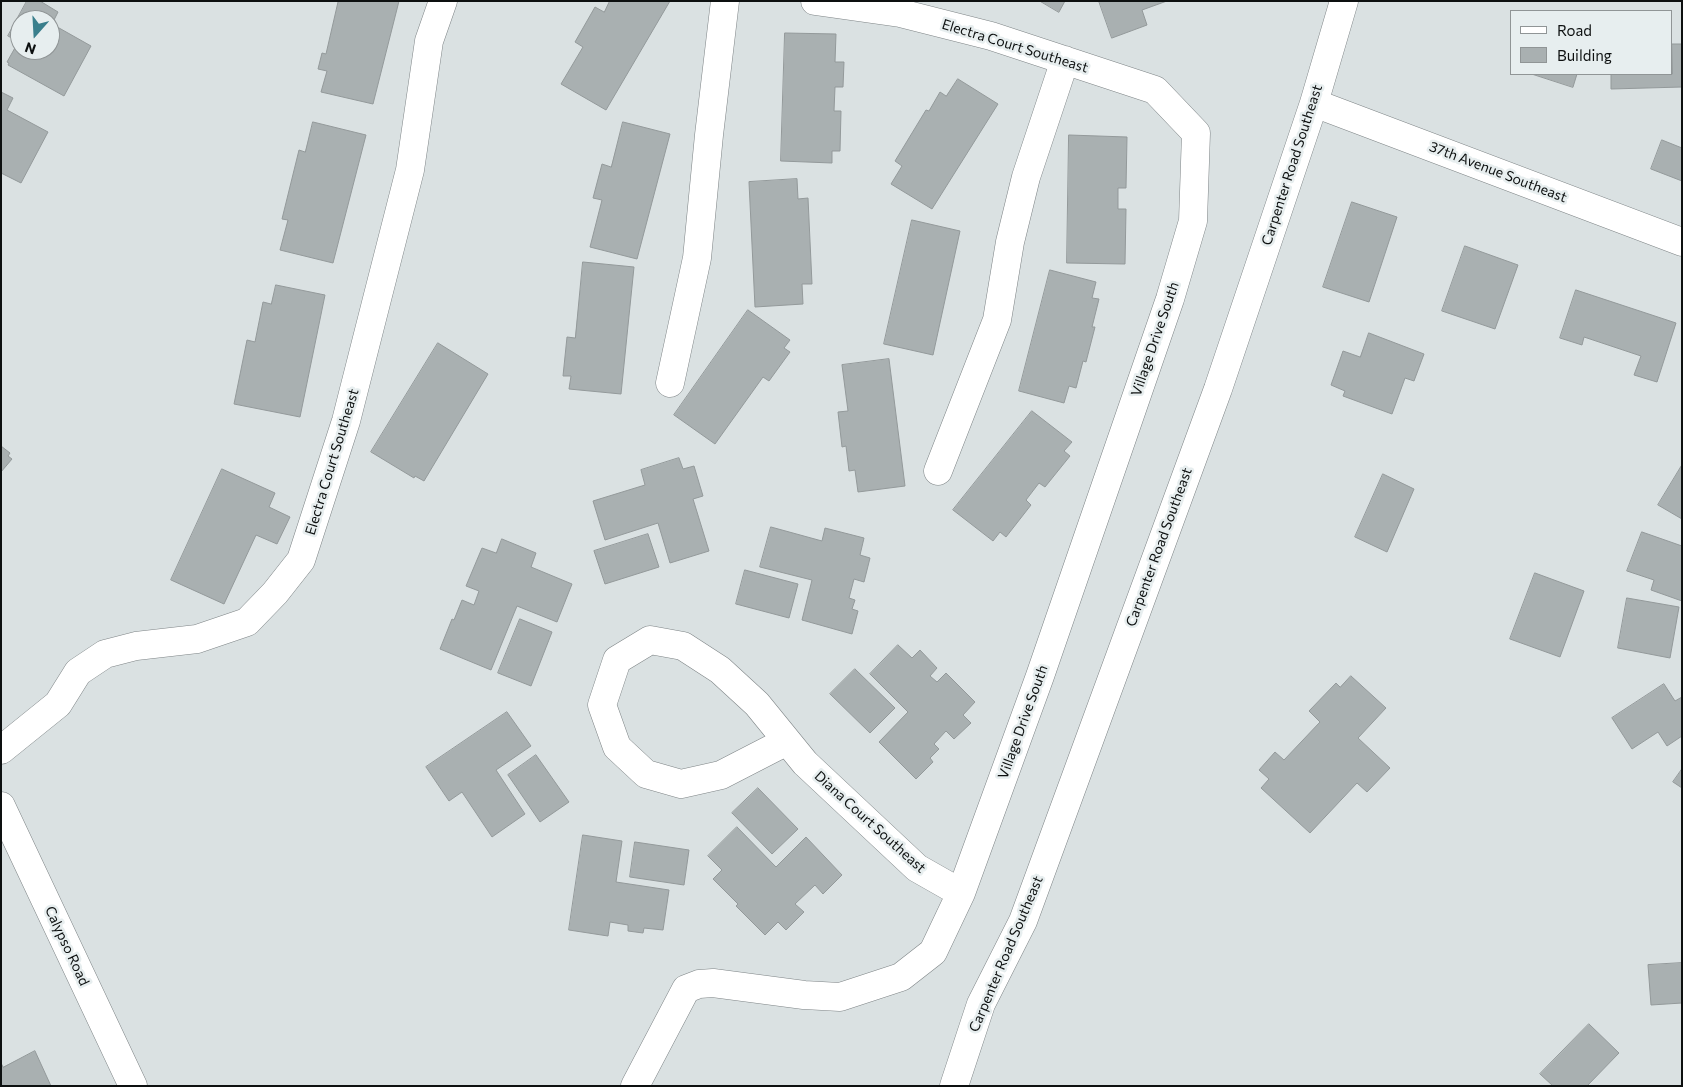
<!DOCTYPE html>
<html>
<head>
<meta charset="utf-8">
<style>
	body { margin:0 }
	#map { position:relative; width:1683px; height:1087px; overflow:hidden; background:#dae1e2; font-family:Commissioner,sans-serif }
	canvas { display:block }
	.frame { position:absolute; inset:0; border:2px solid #0d1010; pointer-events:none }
	.legend { position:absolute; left:1510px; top:10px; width:162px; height:65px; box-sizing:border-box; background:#e7eeef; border:1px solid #909596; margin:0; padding:6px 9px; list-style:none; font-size:15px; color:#0d1010 }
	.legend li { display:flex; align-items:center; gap:10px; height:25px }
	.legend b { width:25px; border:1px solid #909596 }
	.north { position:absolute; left:10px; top:10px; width:50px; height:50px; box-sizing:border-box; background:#e7eeef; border:1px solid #909596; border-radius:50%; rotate:199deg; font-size:14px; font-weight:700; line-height:20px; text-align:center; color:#0d1010 }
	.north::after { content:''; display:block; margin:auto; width:18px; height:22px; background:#3a7f8c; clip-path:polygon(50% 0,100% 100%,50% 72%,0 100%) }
</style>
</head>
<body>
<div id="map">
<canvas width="1683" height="1087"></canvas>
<div class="frame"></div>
<ul class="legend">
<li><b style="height:6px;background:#fff"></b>Road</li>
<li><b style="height:14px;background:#a9b0b1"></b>Building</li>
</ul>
<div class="north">N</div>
</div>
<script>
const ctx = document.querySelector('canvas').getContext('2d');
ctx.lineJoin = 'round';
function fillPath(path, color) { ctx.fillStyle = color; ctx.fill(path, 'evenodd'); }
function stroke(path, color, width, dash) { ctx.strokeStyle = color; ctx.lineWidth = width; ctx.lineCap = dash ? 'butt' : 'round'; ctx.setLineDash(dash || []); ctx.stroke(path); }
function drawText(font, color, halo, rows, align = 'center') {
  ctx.font = font + ' Commissioner,sans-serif'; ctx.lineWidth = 5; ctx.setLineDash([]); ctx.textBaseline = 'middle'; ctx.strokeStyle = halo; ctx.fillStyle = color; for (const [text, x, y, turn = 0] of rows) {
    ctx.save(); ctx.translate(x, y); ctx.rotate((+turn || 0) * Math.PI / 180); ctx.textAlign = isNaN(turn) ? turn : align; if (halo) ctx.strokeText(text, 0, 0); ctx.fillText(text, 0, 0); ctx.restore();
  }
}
const building = new Path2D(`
	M27,1H40L58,12L52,24L91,46L64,96L8,65L9,63L7,62L16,46L18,47L20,45V50H50V20H20V43L8,36Z
	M335,1H399L373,104L321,92L327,71L318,69L322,53L326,54L338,2Z
	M610,1H670L606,110L561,84L583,47L575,42L595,7L604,12Z
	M1040,1H1065L1059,12Z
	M1099,1H1167L1142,10L1147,25L1112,38Z
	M785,33L836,34L835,62H844L843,87H835L834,111H841L840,151H832V163L781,161Z
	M1672,44H1682V87L1611,89V74H1672Z
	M1532,74H1577L1573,87Z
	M958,79L998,104L932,209L891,184L902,166L895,161L926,110L929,111L940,92L946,96Z
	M1,92L13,98L7,110L48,132L21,183L1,173Z
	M313,122L366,135L333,263L280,250L288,220L282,219L299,150L305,152Z
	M623,122L670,134L637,259L590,247L602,200L593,198L602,164L611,167Z
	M1069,135L1127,137L1126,188H1118V209H1126L1125,264L1067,263Z
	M1662,140L1682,148V181L1651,169Z
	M797,179L798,199L808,198L812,284H802L803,304L755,307L749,182Z
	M1352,202L1397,217L1369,302L1323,287Z
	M912,220L960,231L933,355L884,344Z
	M1465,246L1518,265L1495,329L1442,311Z
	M583,262L634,267L621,394L569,389L571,376H563L567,337L575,338Z
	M1050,270L1096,282L1092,298L1099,299L1092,327H1095L1086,362L1083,361L1076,388L1069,386L1064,403L1019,391Z
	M276,285L325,295L300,417L234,404L247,340L255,342L263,302L271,304Z
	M1576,290L1676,323L1657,382L1634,375L1641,356L1584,337L1582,345L1560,338Z
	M748,310L790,340L784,348L790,352L769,381L763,377L715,444L674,415Z
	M1369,333L1424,354L1414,381L1405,378L1392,414L1343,396L1345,391L1331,385L1343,351L1360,357Z
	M438,343L488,374L424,481L415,476L414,478L371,452Z
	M889,359L905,486L858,492L855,470L849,471L846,446L842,447L838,412L848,411L842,365Z
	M1032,411L1072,442L1064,451L1070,456L1045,487L1039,483L1026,500L1031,505L1006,537L1000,532L993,541L953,510Z
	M1,446L10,453L8,456L12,459L1,472Z
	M679,458L683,469L694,466L703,496L693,499L709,551L670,563L658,523L605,540L593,501L645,485L641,470Z
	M1682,465V519L1658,505Z
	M222,469L275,493L269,507L290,517L277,544L256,535L224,604L171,580Z
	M1383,474L1414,489L1387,552L1355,537Z
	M771,527L822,541L825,528L864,538L860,555L870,558L864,582L854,579L849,598L855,600L852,609L858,611L852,634L802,620L812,580L760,567Z
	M1642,532L1682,546V601L1651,590L1654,580L1627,571Z
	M648,534L659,567L605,584L594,551Z
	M502,539L536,553L531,567L572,584L557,622L517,606L491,670L440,649L452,619L454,620L462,600L474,605L479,591L466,586L482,548L496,553Z
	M745,570L798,584L789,618L736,604Z
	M1535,573L1584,591L1560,657L1510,639Z
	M1627,598L1679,607L1670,658L1618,648Z
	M520,619L552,632L531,686L498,673Z
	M898,645L912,658L920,650L937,668L930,676L937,682L946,673L975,702L963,715L971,723L954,739L946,731L934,744L939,749L930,758L933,762L916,779L879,742L908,712L870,674Z
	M855,669L895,708L870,733L830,694Z
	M1351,676L1386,708L1358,738L1390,768L1367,792L1357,783L1310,833L1261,788L1269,779L1259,770L1275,752L1284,760L1320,722L1309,711L1336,683L1340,687Z
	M1664,684L1675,701L1682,697V736L1667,746L1658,732L1632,749L1612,718Z
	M507,712L531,746L496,770L525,814L492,837L462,792L449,801L426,767Z
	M536,755L569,802L540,822L508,775Z
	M1682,769V788L1673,782Z
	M758,788L798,829L772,854L732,813Z
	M737,827L776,867L806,837L842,875L823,894L815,885L795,904L804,912L786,930L778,922L765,935L736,906L738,904L713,879L722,870L708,856Z
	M583,835L622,841L616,882L669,890L663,930L644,928L643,933L628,931V925L610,922L608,936L569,930Z
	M635,842L689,850L684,885L630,877Z
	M1682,963V1003L1651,1005L1648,965Z
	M1589,1024L1619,1053L1587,1086H1553L1540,1074Z
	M35,1051L51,1086H1V1063L3,1067Z`);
fillPath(building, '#a9b0b1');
stroke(building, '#93999a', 1);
const minor = new Path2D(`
	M1314,103L1682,242
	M670,383L697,258L709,135L725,1
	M938,471L997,320L1010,242L1026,177L1065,60
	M787,741L721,775L681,784L646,774L617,747L602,705L617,660L650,640L683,646L720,670L757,704L805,763L917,868L961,893
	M1,750L58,704L78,672L105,654L136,646L197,639L247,622L275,593L301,560L346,421L376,303L410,170L429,41L443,1
	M1,806L133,1086
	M635,1086L686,989L699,984L713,983L804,995L840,997L901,977L933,952L961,893L1040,676L1170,299L1193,221L1196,133L1155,90L991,36L900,13L815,1
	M954,1086L981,1004L1023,921L1218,389L1314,103L1344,1`);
stroke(minor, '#7e8486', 29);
stroke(minor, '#fff', 28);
drawText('14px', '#0d1010', '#e7eeef', [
	["Electra Court Southeast",1015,46,17],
	["Carpenter Road Southeast",1292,165,-72],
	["37th Avenue Southeast",1498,172,21],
	["Village Drive South",1155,339,-71],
	["Electra Court Southeast",332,462,-73],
	["Carpenter Road Southeast",1159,547,-70],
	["Village Drive South",1023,722,-70],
	["Diana Court Southeast",870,822,42],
	["Calypso Road",67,946,65],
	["Carpenter Road Southeast",1006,954,-67]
]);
</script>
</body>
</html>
